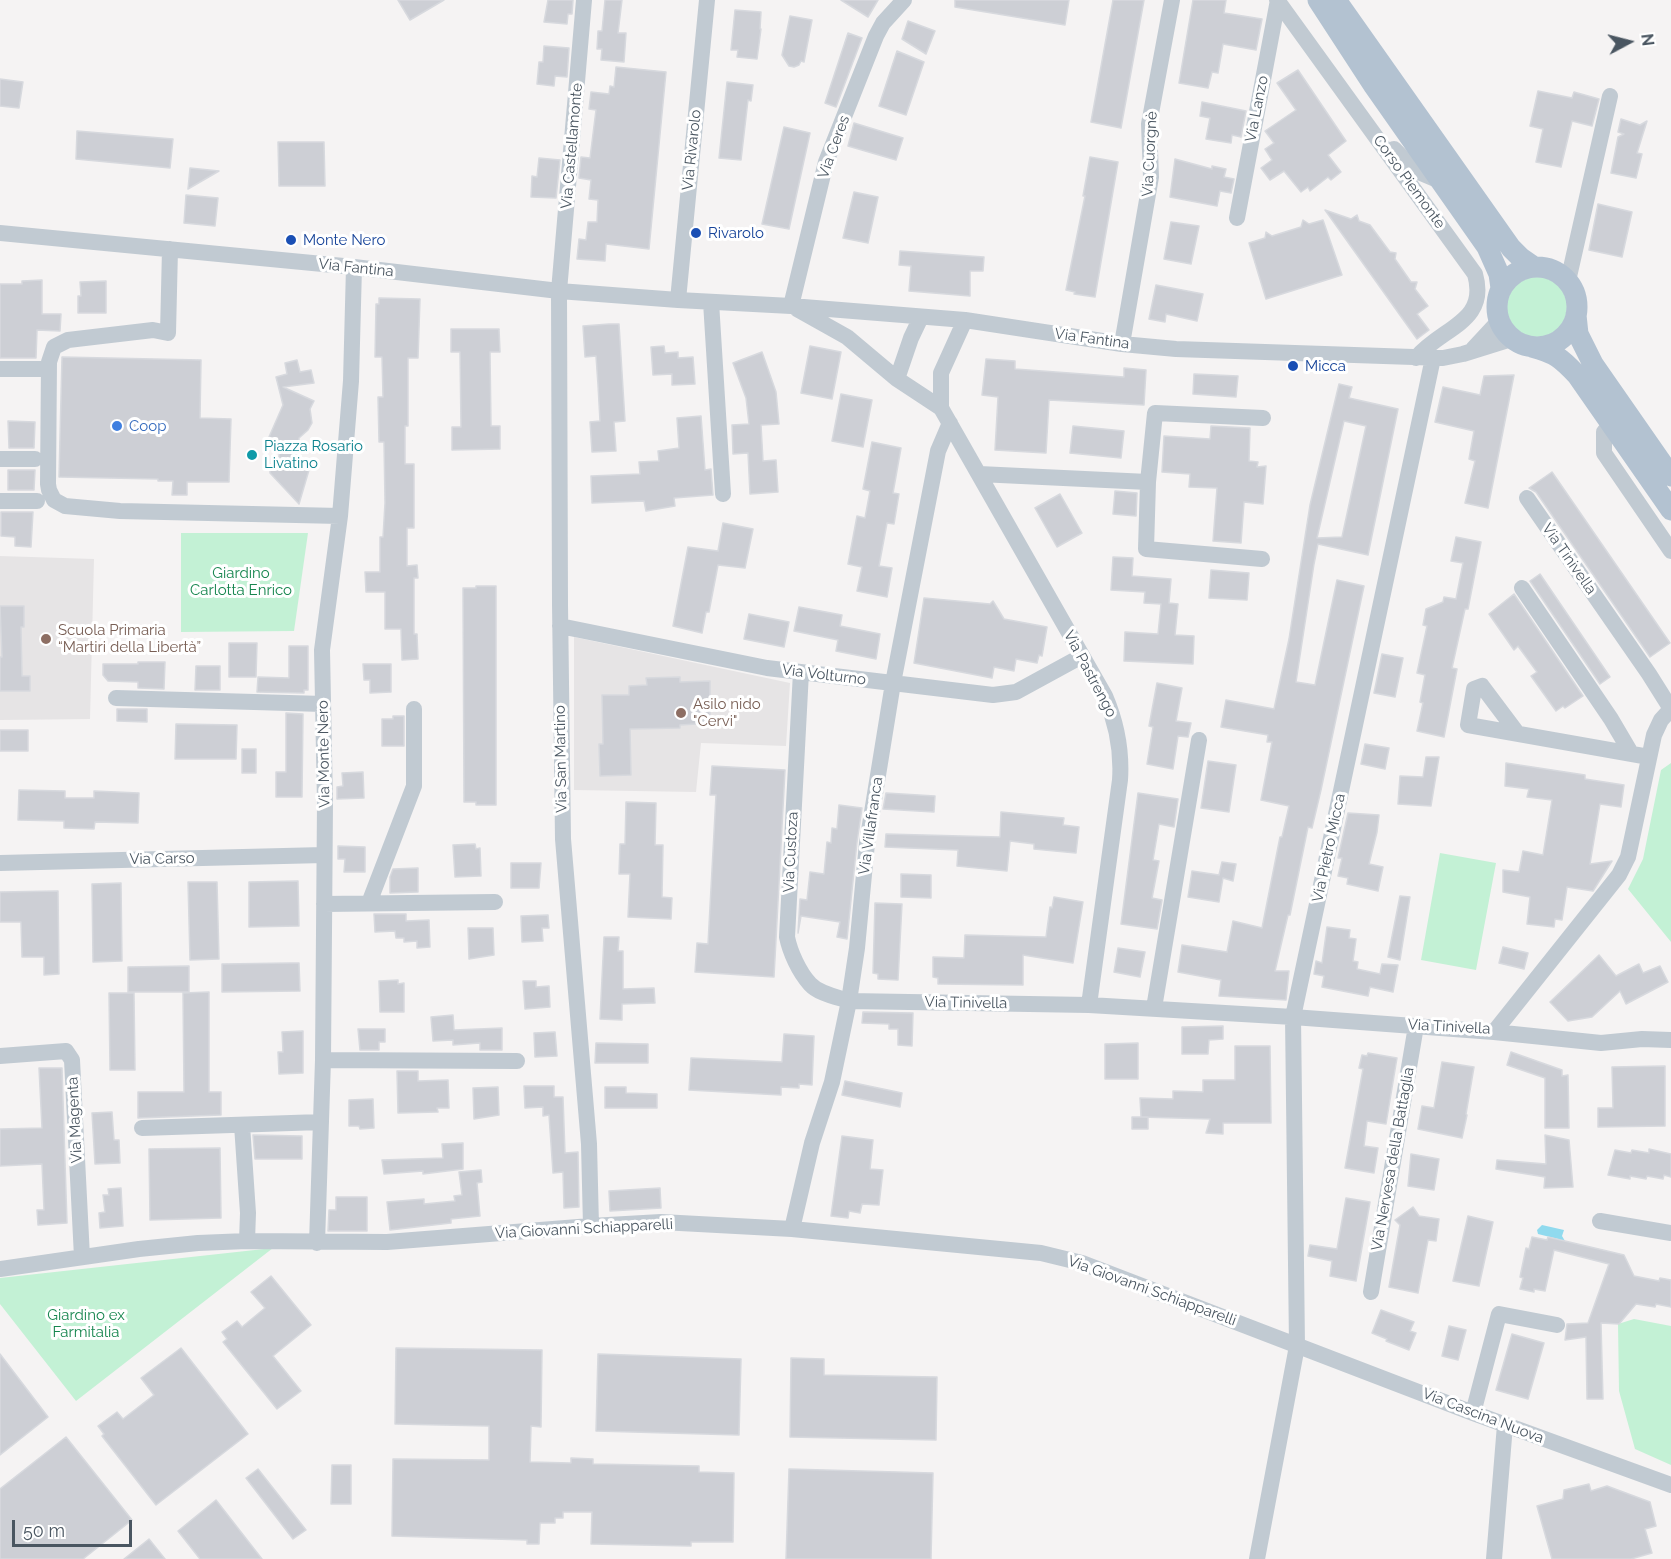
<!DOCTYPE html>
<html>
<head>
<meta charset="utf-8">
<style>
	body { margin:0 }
	#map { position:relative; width:1671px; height:1559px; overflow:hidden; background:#f5f3f3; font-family:Raleway,sans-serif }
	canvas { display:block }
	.north { position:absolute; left:1599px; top:12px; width:60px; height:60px; -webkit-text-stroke:4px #fff; paint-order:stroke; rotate:83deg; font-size:16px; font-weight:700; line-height:24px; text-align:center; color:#4a5661 }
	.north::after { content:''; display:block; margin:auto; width:21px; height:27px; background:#4a5661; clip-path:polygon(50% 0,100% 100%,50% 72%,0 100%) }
	.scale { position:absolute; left:12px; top:1520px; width:120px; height:27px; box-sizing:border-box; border:3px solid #4a5661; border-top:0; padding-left:8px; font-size:18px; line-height:21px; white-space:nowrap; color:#4a5661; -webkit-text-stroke:4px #fff; paint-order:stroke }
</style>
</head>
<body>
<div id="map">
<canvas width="1671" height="1559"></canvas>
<div class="north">N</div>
<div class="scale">50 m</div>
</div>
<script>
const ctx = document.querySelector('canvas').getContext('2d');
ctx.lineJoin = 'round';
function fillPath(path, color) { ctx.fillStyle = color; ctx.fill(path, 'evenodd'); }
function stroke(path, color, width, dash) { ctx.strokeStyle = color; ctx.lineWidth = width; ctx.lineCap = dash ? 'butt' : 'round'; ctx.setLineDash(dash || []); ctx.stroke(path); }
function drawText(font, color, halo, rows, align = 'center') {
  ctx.font = font + ' Raleway,sans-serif'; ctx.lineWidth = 6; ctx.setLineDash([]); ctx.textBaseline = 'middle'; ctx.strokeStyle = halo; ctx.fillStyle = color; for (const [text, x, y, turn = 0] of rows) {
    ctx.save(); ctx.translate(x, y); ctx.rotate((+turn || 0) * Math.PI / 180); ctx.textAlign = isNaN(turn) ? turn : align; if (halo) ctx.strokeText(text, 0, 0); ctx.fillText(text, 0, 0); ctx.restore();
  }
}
fillPath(new Path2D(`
	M0,556L94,559L90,719L0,720Z
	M574,637L790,683L786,746L701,743L696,792L574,790Z`), '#e6e4e5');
fillPath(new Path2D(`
	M1507 307a30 30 0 1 1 60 0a30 30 0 1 1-60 0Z
	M181,533H308L294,631L181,632Z
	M1671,763V942L1628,889L1643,859L1661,770Z
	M1440,853L1496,863L1476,970L1421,960Z
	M273,1248L76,1401L0,1304V1278Z
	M1634,1319L1671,1326V1465L1635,1449L1619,1391L1618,1324Z`), '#c3f1d5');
fillPath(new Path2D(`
	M1542,1225L1564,1230L1562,1236L1565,1241L1558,1242V1239L1538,1234L1537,1230Z`), '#90daee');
const building = new Path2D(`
	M398,0H444L410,20Z
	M548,0H573L572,14H568L567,24L544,22Z
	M605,0H622L618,33H626L624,62L601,60L602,49H597L598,31H602Z
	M841,0H878L868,17Z
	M955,0H1069L1065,25L955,7Z
	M1113,0H1144L1121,128L1091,122Z
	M1193,0H1226L1224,13L1262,19L1256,50L1223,44L1218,73L1212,72L1208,88L1179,83Z
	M735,10L761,12L760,29H761L757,59L737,57L738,50H731Z
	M790,16L812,20L804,62L801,61L799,65L794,67L789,66L782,55Z
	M908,21L935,31L926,54L902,39Z
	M848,33L862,38L836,107L825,103Z
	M544,46L569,48L567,77L555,76L554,86L537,84L539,62H543Z
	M897,51L924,62L906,115L879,106Z
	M616,67L666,72L649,249L606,244L605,261L577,259L579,239L586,240L588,222H597L598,200L589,199L591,180L579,178L581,157L590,158L596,110L589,109L591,92L609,94L610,86L614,87Z
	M1298,70L1346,141L1328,155L1341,172L1331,180L1328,177L1310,191L1308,187L1301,192L1284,171L1270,180L1261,168L1272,160L1265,149L1274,143L1265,131L1296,110L1277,83Z
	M0,79L23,82L19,108L0,106Z
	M727,82L753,85L751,101L748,100L741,160L719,158Z
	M1538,91L1572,98L1574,92L1599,99L1592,126L1572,121L1561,167L1536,162L1543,129L1530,126Z
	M1202,102L1246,111L1241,137L1232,135L1231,143L1206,139L1210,118L1200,116Z
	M1621,119L1640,125L1647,121L1637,153L1642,154L1636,178L1611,173L1618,137L1624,134L1618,132Z
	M854,123L903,138L896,160L848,146Z
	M784,127L810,133L789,229L762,224Z
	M77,131L173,139L170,168L76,159Z
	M278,142H324L325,186H279Z
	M1090,157L1118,162L1095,297L1074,294L1075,292L1066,290L1085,196H1083Z
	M539,158L560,160L556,198L531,197L532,176L537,177Z
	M1175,159L1212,169V166L1226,169L1224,177L1234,179L1231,193L1220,191L1217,206L1170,197Z
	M190,168L219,171L188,189Z
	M854,192L878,197L868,243L843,238Z
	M186,195L218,198L215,226L184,223Z
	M1598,204L1632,212L1622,257L1589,250Z
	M1325,210L1351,219L1357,215L1359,221L1370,225L1390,252L1396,253L1395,259L1411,282H1417L1415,289L1428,306L1417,314L1429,330L1417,339Z
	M1303,220L1309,224L1323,220L1342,275L1266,299L1249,243L1265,238L1266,232L1272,236L1301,227Z
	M1171,222L1199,226L1191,264L1164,259Z
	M900,251L984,257L983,271H970V296L909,291L911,266L899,265Z
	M42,280V314H61L60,331L37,330L36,358H0V284H22V281Z
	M106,281V313H78V296H81L80,282Z
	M1156,285L1203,294L1197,321L1166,314L1165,322L1149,319Z
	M379,298L420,299L418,358H408V426H405V464H414V528H407V566L417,565L418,578H414V634H417L418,659L402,660L401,629H385V592H366L365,572H380V537H383L385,503L384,442H379L378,397H383L382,357H375L376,304H379Z
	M609,324H619L625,421L614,422L616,451L592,452L590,422L600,421L598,385L596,356L585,357L583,326Z
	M451,329H499L500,352H490L491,426H500V449L452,450V427H461L460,352H451Z
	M664,346L665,353L678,352V358L693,357L695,384L672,385V374L653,375L651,347Z
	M810,346L841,352L832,399L801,393Z
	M762,352L776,392L779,424L761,425L763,461L776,460L778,492L750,494L748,453L733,454L732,425L749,424L746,398L733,363Z
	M62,357L201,360L200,418L231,419L229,482H187V495H172L173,481H158V479L59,477Z
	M986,359L1015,361V369L1124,377V368L1146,370L1144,405L1049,400L1046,453L995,450L998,397L982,395Z
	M297,360L300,372L311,370L314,383L283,387L314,401L310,409L312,423L308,430L299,438L298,458L305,461L309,470L299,504L270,473V465L279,458L280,442L269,437L283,405L276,377L287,374L285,363Z
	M1194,374L1238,376L1236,397L1193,394Z
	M1514,375L1488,508L1465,503L1475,461L1469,459L1474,431L1435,422L1443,387L1480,395L1484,376Z
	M1339,384L1352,387L1349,398L1398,409L1368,555L1318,544L1314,564L1296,682L1315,685L1337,580L1364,586L1321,790L1312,828L1308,827L1290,915H1288L1275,971H1289L1286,1000L1219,996L1221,980L1178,972L1182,945L1227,952L1233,921L1262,928L1280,837H1282L1289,806L1261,800L1272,742H1267L1268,735L1221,727L1226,700L1274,709L1289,639L1310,505ZM1344,421L1366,426L1342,537L1317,538Z
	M841,394L872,400L863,447L832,441Z
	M701,416L705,470L711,469L713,495L674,498L675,506L646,511L644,501L592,503L591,476L640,474L639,462L659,461L658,451L679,448L677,418Z
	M8,421L35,422L34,448H9Z
	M1073,426L1124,431L1121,458L1070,453Z
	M1211,426L1250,428L1249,461L1258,462L1257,467L1266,466L1263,504L1244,502L1241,543L1213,541L1217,488L1189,487L1190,474L1162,472L1164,436L1210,439Z
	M872,442L901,448L893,493L899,494L894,524L887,523L879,566L892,568L887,597L857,591L862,567L848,564L857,516L865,518L870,491L863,489Z
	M8,470H35L34,490H8Z
	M1552,472L1670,643L1650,657L1536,492L1529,488Z
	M1115,491L1137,493L1136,516L1113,514Z
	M1060,494L1082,533L1057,547L1035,508Z
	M1,512H33L31,547L15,546V537L1,536Z
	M723,523L753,529L745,568L718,565L709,612H706L702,633L673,626L688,547L718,551Z
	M1456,537L1481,542L1468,609H1465L1452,668L1457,669L1444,737L1417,731L1423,703L1420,702L1425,675L1417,673L1427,626L1423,625L1426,609L1443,602L1444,597L1456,599L1463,563L1451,561Z
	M1113,557L1133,558L1132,576L1171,579L1169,603L1178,604L1175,635L1194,636L1193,664L1124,661L1125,632L1158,634L1161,604L1144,603L1145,592L1111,590Z
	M1211,570L1249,573L1247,600L1209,598Z
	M1540,574L1610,677L1600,684L1530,581Z
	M476,586H496V805H476V802H464L463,588H476Z
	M1514,594L1583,696L1565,708L1563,706L1556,711L1531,676L1537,672L1518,646L1514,650L1489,614Z
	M924,598L990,604L993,601L1004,619L1047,627L1042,656L1039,655L1037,663L1016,659L1014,671L994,667L992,678L914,663Z
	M0,606H24V627H21L22,676H30V691H0V657H2Z
	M799,607L842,615L840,626L880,634L876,659L836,651L838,640L794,631Z
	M749,614L789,622L784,647L744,639Z
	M229,643H257L256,677H229Z
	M289,646H308V690H304V693L257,692L258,677L289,678Z
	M1382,654L1403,658L1395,697L1374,693Z
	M138,662H165L164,689L138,688V682L108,681L103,675V664H138Z
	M363,664H391V692L370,693V680H364Z
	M196,666H220V690H195Z
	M680,677V682L710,681V721L696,722V724L680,725V728L630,729L631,775L600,776L599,744H603L602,695H629V686L647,685L646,678Z
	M1157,683L1182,688L1176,721L1191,723L1188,737L1178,736L1173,769L1147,764L1153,727L1149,726Z
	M117,709H147V722L117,721Z
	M286,713L303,714L302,797H276V772H286Z
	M393,716H404V746H382V719H393Z
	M176,724L237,725L236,759H175Z
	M0,730H28V751H0Z
	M1365,744L1389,748L1385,769L1361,764Z
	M242,749H256V773H242Z
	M1426,757H1439L1431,806L1398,804L1400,776L1423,777Z
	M1208,761L1236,765L1229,812L1201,808Z
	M1506,763L1585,775V779L1624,785L1621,807L1600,804L1590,864L1612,861L1593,891L1567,887L1562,920L1555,919L1554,927L1527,924L1530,897L1503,892V870L1519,872L1523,851L1543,855L1552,800L1527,797L1529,789L1505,786Z
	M712,766L785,770L774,977L695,972L697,943L708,944L716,795H710Z
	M363,772L364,798L337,799V787L343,786L342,773Z
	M19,790L65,791V798H94V791L139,793L138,823L95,822L94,829L64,828V821L18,820Z
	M886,793L935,796L934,812L883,809Z
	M1138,793L1178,799L1174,827L1159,824L1153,860L1159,861L1152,898L1162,900L1157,929L1121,924Z
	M626,802L656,803L655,845H663L662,897L672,898L671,919L628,917L630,874H619L620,844H625Z
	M839,805L862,808L857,842L847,939L837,937L840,922L801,916L798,933L800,899L807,900L810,872L824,874L827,842L831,843L832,828L837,829Z
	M1001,812L1064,818L1063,825L1079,827L1076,853L1034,849V844L1010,841L1007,871L957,866L958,850L885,847L886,834L1000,837Z
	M1348,813L1379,815L1377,832L1369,864L1383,867L1378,891L1347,884L1348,878L1338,876L1342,858H1338Z
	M475,844L476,849L480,848L481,876L455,877L453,845Z
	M338,846L365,847V872H344L345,859H338Z
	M1222,862L1236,864L1233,881L1223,878L1219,902L1188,897L1192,871L1219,875Z
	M511,863H541L539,888H511Z
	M418,868V892L390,893V877L393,869Z
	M901,874L931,875V898L901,897Z
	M298,881L299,926L249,927V882Z
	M188,882H217L219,959L190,960Z
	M121,883L122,961L93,962L92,884Z
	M58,891L59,974L44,975V957H22L21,922H0V892Z
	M1400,896L1410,897L1400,960L1388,957Z
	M1054,897L1083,902L1073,963L1023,955V985L938,984V978L933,977V957L964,958L965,935L1046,937L1050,907L1052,908Z
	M875,903L902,904L898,980L878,979V974L873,973Z
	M374,914H406V921L429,920L430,947L417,948V941L404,942V938H396L395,931L375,932Z
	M548,915L549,928H542L543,941L522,942L521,916Z
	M1327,927L1350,930L1349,938L1356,939L1353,961L1358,962L1357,969L1380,974L1382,964L1398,965L1393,992L1370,987L1368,996L1322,987L1324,976L1314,974L1316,961L1322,963Z
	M468,928H493L494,955L469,959Z
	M604,937H619L618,951H623V989L654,988L655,1003L622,1004V1020L600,1019Z
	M1503,947L1528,953L1524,969L1499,963Z
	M1118,948L1145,952L1140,977L1114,972Z
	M1599,955L1616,976L1639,964L1643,973L1660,966L1668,982L1626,1004L1620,991L1592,1017L1568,1021L1550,1002Z
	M290,963H299L300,991L222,992V964Z
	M189,966V992H128V967Z
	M398,980V984L404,983V1012H380L379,981Z
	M523,981H536V987L549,986L550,1007L525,1009Z
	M209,992V1092H221V1115L138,1118V1092H184L183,993Z
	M109,993H134L135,1070H110Z
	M863,1012L913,1013L912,1046L898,1045V1029H889V1024L862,1023Z
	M453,1015L454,1030L502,1028V1050H480V1043L453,1045V1040L433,1041L431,1017Z
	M1223,1026V1039L1209,1040L1208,1054H1182V1027Z
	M358,1029H385V1042H379V1050H360Z
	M303,1031V1073L279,1074L278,1052H283L282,1032Z
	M555,1032L557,1056L535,1057L534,1033Z
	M784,1034L814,1036L812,1085L799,1084V1088L781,1087V1095L689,1090L691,1058L782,1062Z
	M596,1043L648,1044V1063H595Z
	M1138,1043V1079H1105V1044Z
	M1235,1046H1270L1271,1123H1223V1134L1206,1133L1210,1119L1141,1117L1140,1098L1173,1099V1091L1203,1092V1080H1235Z
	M1511,1052L1562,1070V1076L1568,1075L1569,1128H1545V1078L1507,1065Z
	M1368,1053L1397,1058L1386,1124L1367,1121L1364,1146L1378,1148L1374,1173L1345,1168L1363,1069L1359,1068L1362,1055L1367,1056Z
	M1442,1062L1474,1067L1466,1114L1467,1115L1462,1138L1418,1129L1422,1106L1434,1108Z
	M1665,1066V1126L1598,1127V1108H1613L1612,1067Z
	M39,1068H62L67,1223L38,1225L37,1210H44L42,1164L0,1166V1129L42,1128Z
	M397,1071H418V1081L448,1080L449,1108H437L438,1112L398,1113Z
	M845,1081L902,1093L900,1107L842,1095Z
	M524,1086H554V1097H563L565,1153L578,1152L579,1207L564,1208L563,1172L553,1173L549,1115L543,1116V1107L525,1108Z
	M498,1087L499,1115L474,1119L473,1088Z
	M605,1087H626V1093L657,1094V1108H605Z
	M373,1099L374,1128L360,1129L359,1126H349V1100Z
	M112,1112L114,1140H119L120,1163L95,1164L92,1113Z
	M1132,1117H1148V1129H1132Z
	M253,1135L302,1136V1159H255Z
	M1545,1135L1569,1140L1573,1187L1544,1188L1545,1177L1496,1169L1497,1160L1546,1164Z
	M842,1136L873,1140L870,1169L883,1170L879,1205L862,1204L860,1213L849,1211L848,1218L831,1216Z
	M463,1143V1169L423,1174V1171L384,1174L382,1160L443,1158L442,1144Z
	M220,1148L221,1218L150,1220L149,1149Z
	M1649,1149L1671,1154V1177L1664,1175L1663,1179L1647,1176L1646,1179L1630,1176V1179L1608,1175L1615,1150L1631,1153L1632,1150L1649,1153Z
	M1411,1154L1439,1159L1434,1190L1408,1186Z
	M481,1170L482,1182L477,1183L480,1216L451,1219V1223L390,1230L387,1202L424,1199V1204L455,1201L454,1196L462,1195L459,1172Z
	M121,1188L123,1226L100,1228L99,1213L105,1212L103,1195H109L108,1189Z
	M660,1188L661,1208L610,1211L609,1191Z
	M336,1197H367V1231H328L329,1210H336Z
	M1346,1198L1370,1202L1356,1281L1330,1276L1332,1261L1308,1256L1310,1245L1337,1249Z
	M1413,1207L1419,1216L1439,1219L1436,1241L1428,1240L1418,1293L1389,1287L1400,1225L1395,1220Z
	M1468,1216L1493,1222L1479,1286L1453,1281Z
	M1532,1237L1547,1240L1548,1237L1624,1255L1634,1276L1659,1281L1660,1278L1671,1280V1307L1656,1304L1655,1307L1636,1304L1619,1324L1601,1323L1603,1399H1587L1586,1337L1565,1340L1567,1324L1588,1323L1609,1264L1554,1250L1545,1291L1534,1289V1292L1520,1289L1523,1278L1520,1277L1526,1248L1529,1249Z
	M271,1276L311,1325L273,1356L301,1391L277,1409L223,1342L227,1339L222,1332L237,1321L242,1327L265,1308L251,1292Z
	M1381,1310L1414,1322L1410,1331L1416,1333L1409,1350L1386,1341L1387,1339L1372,1333Z
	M1449,1326L1466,1330L1458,1360L1442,1356Z
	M1512,1334L1544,1343L1528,1399L1496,1390Z
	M181,1348L248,1434L156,1505L102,1436L104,1434L98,1426L117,1412L123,1419L154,1395L141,1378Z
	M396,1348L542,1350L541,1427L531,1426L530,1462L571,1463V1458L593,1459V1464L699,1466V1472L734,1473L733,1542H691V1546L591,1544L592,1512H563V1518H555V1523H540L539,1544H527V1540L392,1536L393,1459L489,1460V1426L395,1424Z
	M0,1354L48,1417L0,1455Z
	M598,1354L741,1359L739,1435L596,1431Z
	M791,1358L824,1359V1375L937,1377L936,1440L790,1437Z
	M66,1437L132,1520L83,1559H0V1489Z
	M332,1465H351V1504H331Z
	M258,1469L306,1530L293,1539L246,1478Z
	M789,1469L933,1473L931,1559H786Z
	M1589,1484L1591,1491L1607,1486L1650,1502L1656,1526L1645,1529L1652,1553L1631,1559H1552L1537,1506L1563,1499L1564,1490Z
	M216,1500L262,1559H200L178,1531Z
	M149,1539L165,1559H124Z`);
fillPath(building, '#cdcfd5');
stroke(building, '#d7d9de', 1.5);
stroke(new Path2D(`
	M584,0L559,291L560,604L563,839L589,1144L591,1226
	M1277,0L1475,274C1489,323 1441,327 1416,358
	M1394,149L1416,171L1442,182
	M1237,218L1278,0
	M0,233L354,267L559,291L678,300L791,306L965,320L1122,344L1176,349L1443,358L1463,354L1511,339
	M170,249L168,333L153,330L68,340L54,347L49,362L48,484L49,490L54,500L65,506L120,511L340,516
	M1568,281L1610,96
	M678,300L707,0
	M711,302L723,494
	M791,306L826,162L876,36L883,23L904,0
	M797,309L847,337L897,379L941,408
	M965,320L941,373V408L1105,696C1117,724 1122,750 1120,780L1089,1005
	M1122,344L1151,177L1149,124L1172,0
	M1473,349L1499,321
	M0,369H49
	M897,379L911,338L921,317
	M1612,424L1604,432V453L1671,551
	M0,459H35
	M979,474L1148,482L1146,549L1262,559
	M1148,482L1155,413L1263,418
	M1527,498L1649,674L1671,709
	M0,501H37
	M1522,588L1611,719L1631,753
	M560,626L767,668L993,695L1016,692L1082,656
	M801,672L787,937C790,952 799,972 810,984C819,994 837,997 849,1001L1089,1005L1293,1017L1494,1032L1619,875L1628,857L1654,735L1661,720L1671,709
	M116,698L323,704
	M1518,734L1482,686L1474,689L1468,725L1649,757
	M0,863L324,855
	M369,903L414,786V709
	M324,904L495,902
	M1154,1008L1199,740
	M1494,1032L1601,1043L1642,1039L1671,1040
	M0,1056L66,1051L72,1060L82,1257
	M323,1060L517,1061
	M242,1125L248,1213L247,1241
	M142,1128L321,1122
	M1600,1221L1671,1233
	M792,1229L812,1143L832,1082L849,1001L857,948L867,843L893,683L938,451L950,423
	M317,1243L323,1060L325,803L322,650L340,516L351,381L354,267
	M0,1269L139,1249L198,1243L247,1241L387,1242L591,1226L661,1222L792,1229L1041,1253L1082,1263L1473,1413L1671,1485
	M1371,1292L1416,1026
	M1473,1413L1499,1314L1557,1325
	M1257,1559L1297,1346L1293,1017L1433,358
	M1494,1559L1505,1425`), '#c1cad2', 16);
stroke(new Path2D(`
	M1318,0L1374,86L1487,247L1499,274L1501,288
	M1336,0L1511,248L1521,258L1534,267
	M1497 307a40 40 0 1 1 80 0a40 40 0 1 1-80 0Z
	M1576,315L1578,334L1593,364L1671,476
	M1532,347C1555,353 1561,358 1577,375L1671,510`), '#b3c2d1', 21);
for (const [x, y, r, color] of [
	[696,233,6,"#1a4fb4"],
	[291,240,6,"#1a4fb4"],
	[1293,366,6,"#1a4fb4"],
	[117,426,6,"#3f7fe0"],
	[252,455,6,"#0f9aa8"],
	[46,639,6,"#8d6e63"],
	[681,713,6,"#8d6e63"]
]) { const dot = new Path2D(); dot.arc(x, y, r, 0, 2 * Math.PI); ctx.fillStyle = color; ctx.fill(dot); stroke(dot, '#fff', 2); }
drawText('15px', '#4a5661', '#fff', [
	["Via Lanzo",1257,109,-79],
	["Via Castellamonte",572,146,-85],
	["Via Ceres",834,147,-70],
	["Via Rivarolo",692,150,-84],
	["Via Cuorgnè",1150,154,-87],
	["Corso Piemonte",1409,182,54],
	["Via Fantina",356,268,6],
	["Via Fantina",1092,339,8],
	["Via Tinivella",1569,559,55],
	["Via Pastrengo",1090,674,62],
	["Via Volturno",824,675,7],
	["Via Monte Nero",324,754,-91],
	["Via San Martino",561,759,-91],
	["Via Villafranca",871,826,-82],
	["Via Pietro Micca",1329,848,-78],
	["Via Custoza",791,852,-87],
	["Via Carso",162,859,-1],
	["Via Tinivella",966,1003,1],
	["Via Tinivella",1449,1027,3],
	["Via Magenta",75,1120,-93],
	["Via Nervesa della Battaglia",1393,1159,-80],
	["Via Giovanni Schiapparelli",584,1229,-3],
	["Via Giovanni Schiapparelli",1152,1291,20],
	["Via Cascina Nuova",1483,1416,21]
]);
drawText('15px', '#164399', '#fff', [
	["Rivarolo",708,233],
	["Monte Nero",303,240],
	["Micca",1305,366]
], 'left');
drawText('15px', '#366cbe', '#fff', [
	["Coop",129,426]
], 'left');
drawText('15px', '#0d838f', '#fff', [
	["Piazza Rosario",264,446],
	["Livatino",264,463]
], 'left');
drawText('15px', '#17864f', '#fff', [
	["Giardino",241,573],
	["Carlotta Enrico",241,590],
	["Giardino ex",86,1315],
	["Farmitalia",86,1332]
]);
drawText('15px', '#785e54', '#fff', [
	["Scuola Primaria",58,630],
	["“Martiri della Libertà”",58,647],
	["Asilo nido",693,704],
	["\"Cervi\"",693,721]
], 'left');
</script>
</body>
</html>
